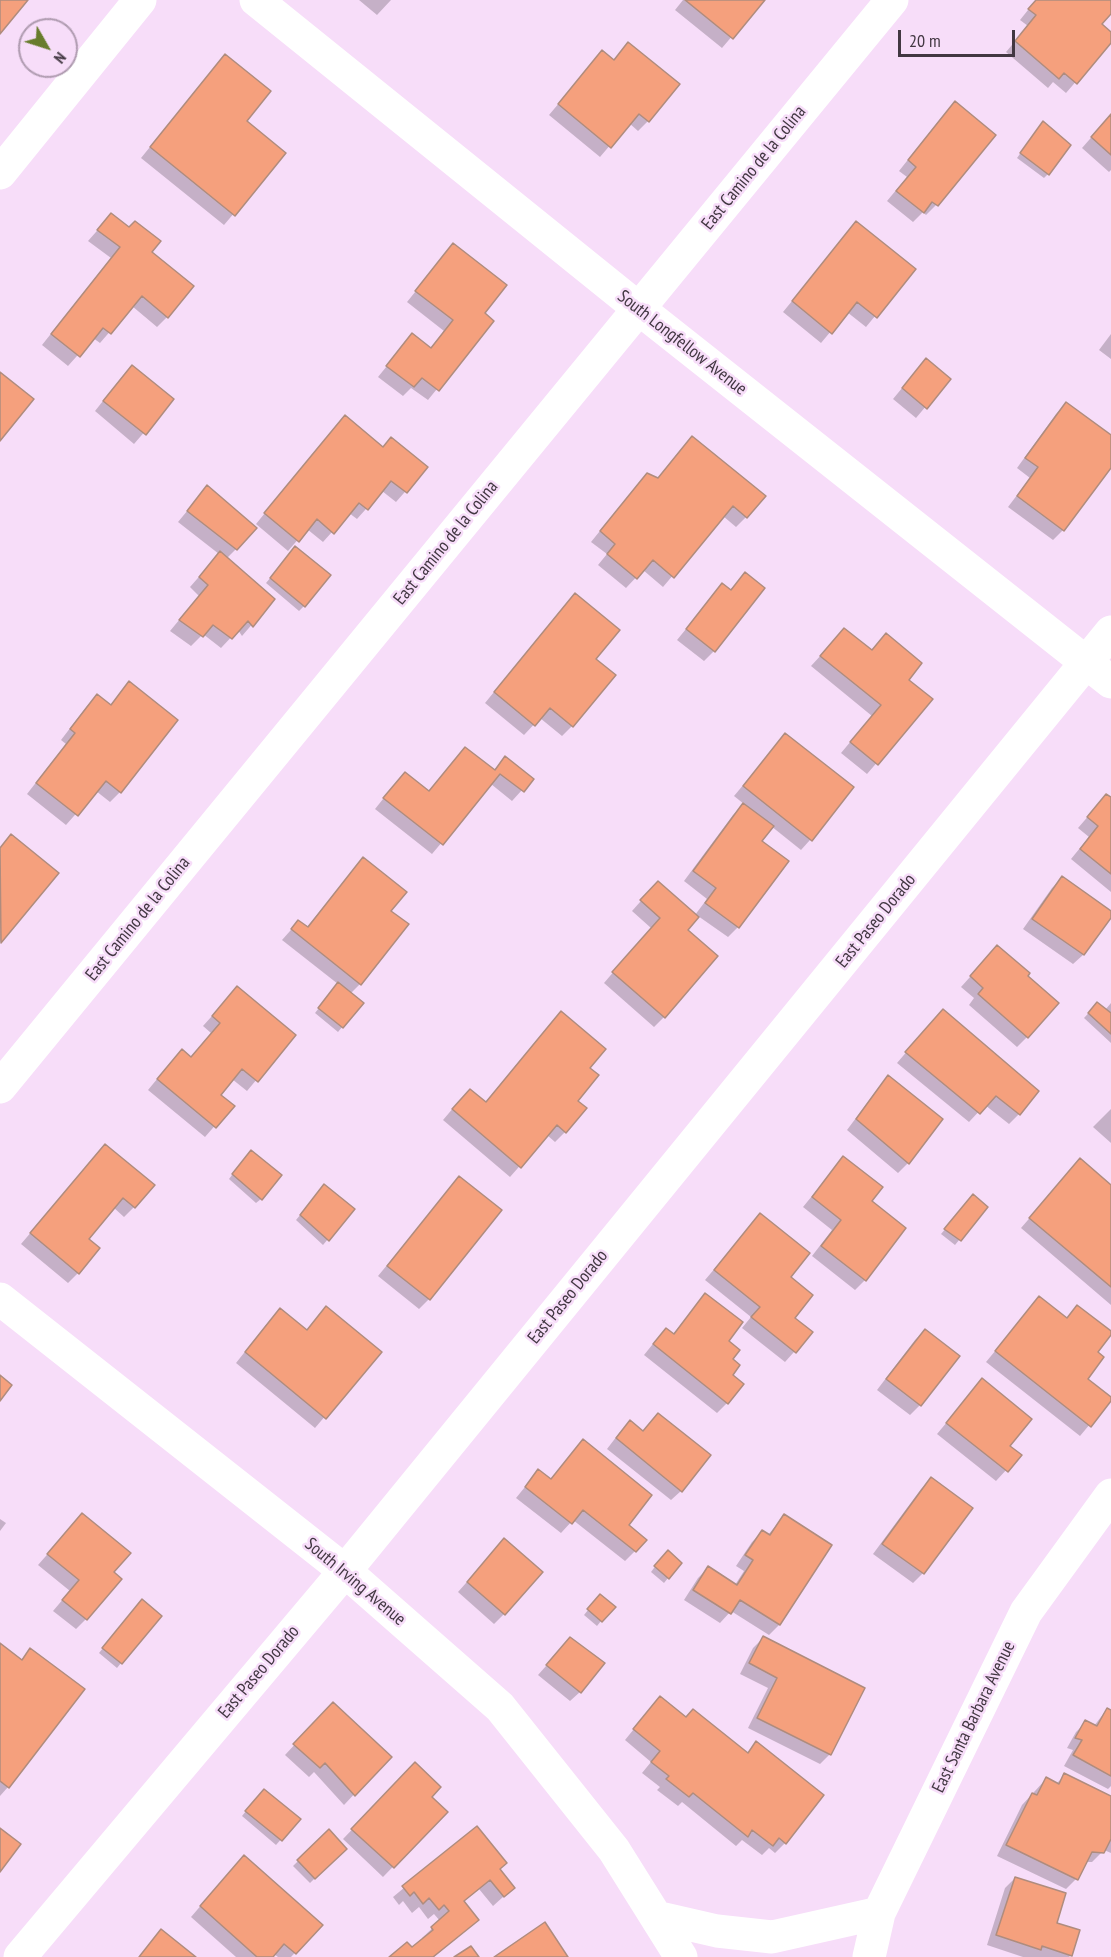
<!DOCTYPE html>
<html>
<head>
<meta charset="utf-8">
<style>
	body { margin:0 }
	#map { position:relative; width:1111px; height:1957px; overflow:hidden; background:#f7ddf9; font-family:"PT Sans Narrow",sans-serif }
	canvas { display:block }
	.north { position:absolute; left:18px; top:18px; width:60px; height:60px; box-sizing:border-box; background:#f7ddf9; border:2px solid #af9bb0; border-radius:50%; rotate:129deg; font-size:16px; font-weight:700; line-height:24px; text-align:center; color:#423742 }
	.north::after { content:''; display:block; margin:auto; width:21px; height:27px; background:#687c2c; clip-path:polygon(50% 0,100% 100%,50% 72%,0 100%) }
	.scale { position:absolute; left:898px; top:30px; width:117px; height:27px; box-sizing:border-box; border:3px solid #423742; border-top:0; padding-left:8px; font-size:18px; line-height:21px; white-space:nowrap; color:#423742; -webkit-text-stroke:4px #f7ddf9; paint-order:stroke }
</style>
</head>
<body>
<div id="map">
<canvas width="1111" height="1957"></canvas>
<div class="north">N</div>
<div class="scale">20 m</div>
</div>
<script>
const ctx = document.querySelector('canvas').getContext('2d');
ctx.lineJoin = 'round';
function fillPath(path, color) { ctx.fillStyle = color; ctx.fill(path, 'evenodd'); }
function stroke(path, color, width, dash) { ctx.strokeStyle = color; ctx.lineWidth = width; ctx.lineCap = dash ? 'butt' : 'round'; ctx.setLineDash(dash || []); ctx.stroke(path); }
function drawText(font, color, halo, rows, align = 'center') {
  ctx.font = font + ' "PT Sans Narrow",sans-serif'; ctx.lineWidth = 5; ctx.setLineDash([]); ctx.textBaseline = 'middle'; ctx.strokeStyle = halo; ctx.fillStyle = color; for (const [text, x, y, turn = 0] of rows) {
    ctx.save(); ctx.translate(x, y); ctx.rotate((+turn || 0) * Math.PI / 180); ctx.textAlign = isNaN(turn) ? turn : align; if (halo) ctx.strokeText(text, 0, 0); ctx.fillText(text, 0, 0); ctx.restore();
  }
}
fillPath(new Path2D(`
	M359,0H391L377,15Z
	M683,0H763L722,48L675,10Z
	M1036,0H1111V12L1100,24L1111,34V41L1066,93L1053,82L1048,88L1006,52L1028,26L1020,20Z
	M628,44L648,121L638,131L629,123L600,157L549,115L602,52L613,61Z
	M216,66L244,122L284,154L224,225L141,158Z
	M945,113L994,135L936,205L926,215L923,212L913,222L887,201L907,177L899,171Z
	M1111,115V170L1109,172L1082,148Z
	M1039,127L1048,174L1044,178L1017,158Z
	M111,215L149,252L167,317L157,327L132,306L100,343L93,338L68,366L42,345L111,258L88,241Z
	M856,223L914,269L866,327L847,312L821,343L783,312Z
	M453,245L483,314L492,321L428,400L411,388L403,396L378,377L412,335L430,349L444,331L407,302Z
	M1111,334V359L1099,350Z
	M917,370L949,379L916,418L893,399Z
	M122,377L172,400L134,444L95,411Z
	M1066,404L1111,437V465L1063,530L1053,540L1008,507L1030,478L1017,468L1056,414Z
	M335,427L426,468L396,502L382,491L357,519L349,513L323,542L307,529L288,551L256,524Z
	M682,448L746,517L736,527L723,516L663,587L643,570L626,588L598,565L607,554L591,542L637,485L647,475L657,479Z
	M207,487L236,549L226,559L273,600L242,636L238,630L221,648L203,634L191,646L170,631L199,596L190,587L219,554L178,522Z
	M291,553L304,606L299,611L266,583Z
	M745,574L714,651L704,661L677,640L722,585L729,591Z
	M565,605L594,659L572,726L562,736L540,718L524,735L485,703Z
	M844,630L871,651L886,635L907,680L931,700L867,774L841,753L872,716L811,666Z
	M129,683L120,792L110,802L96,791L66,825L27,794L66,744L61,740L87,706L97,696L110,706Z
	M785,735L810,840L801,850L771,826L760,841L738,927L728,937L698,916L686,930L664,1017L654,1027L604,983L651,928L632,911L648,893L695,915L707,899L684,881L733,815L744,804L734,796Z
	M465,749L493,771L505,758L532,779L512,801L491,784L432,854L375,809L395,784L428,792Z
	M1111,799V892L1071,859L1089,837L1078,828L1097,806Z
	M1,846L57,873L0,942V848Z
	M363,859L389,911L360,984L350,994L362,1003L338,1032L315,1013L338,984L282,940L298,922L306,928Z
	M1062,878L1111,912L1083,955L1073,964L1023,929L1052,888Z
	M988,957L1026,977L1027,1037L1017,1047L969,1005L974,998L961,987Z
	M237,988L294,1035L247,1091L232,1079L219,1096L232,1106L205,1137L148,1090L172,1061L190,1058L211,1033L203,1026Z
	M1111,1003V1043L1084,1018L1097,1004L1105,1010Z
	M933,1021L1019,1114L1009,1124L985,1105L969,1122L897,1063Z
	M551,1023L588,1068L565,1132L555,1142L547,1135L510,1177L443,1120L460,1100L485,1103Z
	M888,1077L908,1163L898,1173L847,1130L879,1087Z
	M1111,1109V1143L1093,1127Z
	M96,1156L134,1207L124,1217L113,1207L87,1239L78,1273L68,1283L21,1244Z
	M246,1156L261,1199L256,1203L229,1179Z
	M843,1158L870,1202L865,1280L855,1290L812,1256L832,1230L803,1207Z
	M1080,1160L1111,1187V1305L1021,1228Z
	M459,1178L429,1299L419,1309L378,1276Z
	M320,1191L353,1209L323,1245L296,1220Z
	M969,1201L986,1207L955,1245L941,1234Z
	M760,1215L789,1277L793,1318L811,1333L785,1362L742,1328L751,1317L705,1280Z
	M706,1295L726,1341L731,1360L727,1403L717,1413L644,1355L656,1340L672,1335Z
	M1039,1298L1066,1319L1111,1333L1096,1352L1086,1379L1111,1399L1080,1436L986,1362Z
	M326,1308L380,1352L315,1428L236,1363L270,1320L306,1331Z
	M925,1330L920,1405L910,1415L877,1390L915,1340Z
	M982,1380L1008,1446L1020,1455L996,1481L937,1434Z
	M620,1432L681,1491L671,1500L607,1449Z
	M583,1441L627,1525L635,1551L625,1561L573,1520L561,1533L516,1498L538,1471L550,1480Z
	M931,1479L971,1508L923,1573L913,1583L873,1554L921,1489Z
	M82,1515L112,1573L86,1619L76,1629L53,1611L70,1591L38,1565Z
	M784,1516L829,1546L779,1625L769,1635L731,1611L720,1623L684,1600L698,1578L708,1568L735,1585L744,1571L736,1566L752,1542L762,1532L768,1535Z
	M0,1519L6,1523L0,1531Z
	M504,1540V1614L494,1624L458,1592Z
	M663,1556L668,1578L664,1583L651,1572Z
	M596,1600L601,1621L597,1626L584,1615Z
	M137,1606L121,1663L117,1668L99,1653Z
	M763,1638L830,1754L820,1764L748,1728L768,1688L740,1674L753,1648Z
	M570,1639L580,1692L570,1701L538,1675Z
	M0,1645L20,1661L31,1650L8,1787L0,1796Z
	M651,1708L685,1718L746,1754L757,1743L785,1843L775,1853L769,1848L762,1855L742,1840L736,1846L682,1802L678,1806L657,1790L660,1787L642,1773L651,1762L625,1740Z
	M1107,1709L1111,1711V1786L1108,1789L1064,1766L1073,1750L1067,1748L1076,1732L1086,1722L1094,1726Z
	M323,1714L389,1757L344,1805L314,1772L309,1777L285,1755Z
	M415,1764L430,1797L446,1812L383,1877L343,1839Z
	M1065,1775L1111,1797V1853L1104,1850L1092,1862H1085L1076,1879L1066,1889L997,1856L1022,1805L1046,1779L1056,1784Z
	M259,1795L299,1819L276,1845L242,1816Z
	M476,1828L498,1869L513,1888L493,1906L479,1889L463,1902L477,1920L434,1957H391L412,1950L424,1940L422,1938L440,1921L434,1914L428,1919L419,1907L412,1913L403,1901L399,1905L393,1897Z
	M329,1831L345,1849L310,1883L293,1866Z
	M234,1867L320,1925L291,1957H278L274,1954L271,1957H236L191,1917Z
	M1015,1878L1055,1924L1071,1955L1069,1957H1023L987,1945L1005,1888Z`), '#0003');
const building = new Path2D(`
	M0,0H28L0,34Z
	M685,0H765L733,39Z
	M1036,0H1111V14L1102,24L1111,32V43L1077,84L1064,73L1059,79L1015,41L1036,15L1028,9Z
	M628,42L680,84L649,122L639,114L611,148L558,104L602,50L614,60Z
	M225,54L271,91L247,121L286,153L235,216L150,147Z
	M955,101L996,135L938,206L932,202L924,213L896,191L916,167L908,160Z
	M1111,114V155L1091,137Z
	M1043,121L1071,145L1049,175L1020,153Z
	M111,213L129,227L135,221L161,241L152,252L194,286L168,318L142,296L111,334L103,328L80,357L51,334L120,247L97,230Z
	M856,221L916,269L877,318L857,302L832,334L792,301Z
	M453,243L507,285L485,313L494,321L439,391L422,378L414,387L386,366L412,333L431,348L453,320L415,291Z
	M926,358L951,379L927,409L902,388Z
	M132,365L174,399L146,435L103,401Z
	M0,372L34,399L0,441Z
	M1066,402L1111,435V468L1064,531L1017,496L1038,467L1025,458Z
	M345,415L383,447L391,437L428,467L407,493L391,481L368,510L359,503L334,534L317,519L299,542L264,513Z
	M692,436L766,496L747,518L733,506L674,578L653,560L637,579L607,554L615,544L600,531L647,473L658,478Z
	M207,485L257,528L237,550L187,511Z
	M295,546L331,575L305,607L270,578Z
	M220,551L275,599L253,627L248,621L232,639L213,625L203,637L179,620L208,585L199,577Z
	M745,572L765,588L715,652L686,629L722,583L731,590Z
	M575,593L620,630L596,659L616,675L573,727L550,708L535,726L494,692Z
	M844,628L872,650L886,633L922,663L909,680L933,699L878,765L850,742L881,705L820,656Z
	M129,681L178,720L121,793L106,781L78,816L36,783L75,733L70,729L97,694L111,705Z
	M785,733L854,787L812,841L743,786Z
	M465,747L495,770L505,756L534,779L524,792L500,774L443,845L383,798L405,772L429,791Z
	M1106,794L1111,797V874L1080,849L1098,826L1087,817Z
	M743,803L774,826L762,841L789,861L739,928L705,903L716,888L693,871Z
	M11,834L59,873L1,943L0,848Z
	M363,857L407,892L391,911L409,924L361,985L291,929L298,920L308,927Z
	M1062,876L1111,911V918L1084,955L1032,919Z
	M658,881L699,917L688,930L718,956L665,1018L612,972L660,918L640,900Z
	M997,945L1030,973L1028,976L1059,1003L1028,1038L978,994L983,988L970,976Z
	M338,982L364,1003L343,1028L318,1008Z
	M237,986L296,1035L258,1082L242,1069L221,1095L235,1106L216,1128L157,1079L182,1049L191,1057L220,1023L212,1016Z
	M1097,1002L1111,1013V1034L1088,1013Z
	M943,1009L1039,1091L1020,1115L996,1096L980,1114L905,1052Z
	M561,1011L606,1049L590,1068L599,1075L578,1101L587,1108L566,1133L557,1125L521,1168L452,1109L470,1089L486,1102Z
	M888,1075L943,1119L909,1164L856,1119Z
	M105,1144L155,1185L135,1208L123,1198L89,1239L100,1248L79,1274L30,1233Z
	M251,1150L282,1175L262,1200L232,1174Z
	M843,1156L883,1187L872,1201L906,1228L866,1281L821,1246L841,1220L812,1197Z
	M1080,1158L1111,1185V1287L1029,1218Z
	M459,1176L502,1210L430,1300L387,1266Z
	M324,1184L355,1209L329,1241L300,1215Z
	M973,1194L988,1207L961,1241L944,1229Z
	M760,1213L810,1253L791,1277L813,1295L795,1318L813,1332L796,1353L751,1317L760,1307L714,1270Z
	M705,1293L743,1322L729,1341L740,1350L733,1359L740,1365L733,1375L744,1384L728,1404L653,1344L666,1328L674,1334Z
	M1039,1296L1067,1318L1077,1305L1111,1331V1335L1098,1352L1104,1357L1088,1379L1111,1397V1401L1091,1427L995,1351Z
	M326,1306L382,1352L326,1419L245,1352L280,1308L307,1330Z
	M925,1329L960,1356L921,1406L886,1379Z
	M0,1375L12,1385L0,1401Z
	M982,1378L1032,1419L1010,1446L1022,1455L1008,1472L946,1423Z
	M658,1413L711,1455L682,1492L616,1438L630,1420L643,1431Z
	M583,1439L652,1495L629,1525L647,1540L636,1552L583,1510L572,1524L525,1487L538,1469L551,1479Z
	M931,1477L973,1508L924,1574L882,1544Z
	M82,1513L131,1553L114,1572L122,1579L87,1620L62,1600L79,1580L47,1554Z
	M784,1514L832,1545L780,1625L740,1600L731,1614L693,1590L708,1566L737,1585L753,1560L745,1555L762,1530L770,1535Z
	M504,1538L543,1572L505,1615L467,1582Z
	M668,1550L682,1563L669,1579L654,1566Z
	M600,1594L616,1607L602,1622L587,1609Z
	M142,1599L162,1616L122,1664L102,1648Z
	M763,1636L865,1688L831,1755L757,1718L777,1678L749,1663Z
	M570,1637L605,1663L581,1693L546,1665Z
	M0,1643L22,1660L30,1648L85,1689L9,1788L0,1781Z
	M660,1696L686,1717L693,1709L748,1753L756,1741L824,1795L786,1844L779,1838L773,1846L752,1830L748,1837L693,1793L689,1797L666,1779L669,1776L651,1762L660,1751L633,1729Z
	M333,1702L392,1757L355,1796L325,1763L320,1768L293,1744Z
	M1107,1708L1111,1710V1776L1073,1755L1082,1740L1075,1738L1085,1720L1097,1726Z
	M415,1762L441,1787L432,1797L448,1812L394,1868L351,1829Z
	M1064,1773L1111,1796V1839L1104,1853L1092,1852L1078,1880L1006,1845L1032,1793L1037,1795L1046,1777L1059,1784Z
	M264,1789L301,1819L282,1841L245,1811Z
	M477,1826L507,1863L500,1869L515,1888L504,1897L490,1880L464,1901L479,1920L433,1957H389L407,1942L412,1947L433,1930L431,1927L449,1911L444,1905L439,1910L429,1898L423,1904L414,1892L410,1896L402,1886Z
	M0,1828L21,1844L0,1872Z
	M329,1829L347,1849L315,1879L297,1860Z
	M244,1855L323,1925L296,1954L284,1944L273,1957H257L200,1906Z
	M1015,1877L1066,1893L1057,1923L1080,1930L1072,1956L1042,1946L1041,1950L996,1935Z
	M545,1922L568,1957H494Z
	M161,1929L196,1957H139Z
	M471,1946L479,1957H454Z`);
fillPath(building, '#f5a07d');
stroke(building, '#af8c7e', 1.5);
stroke(new Path2D(`
	M256,0L638,308L1111,682
	M0,173L140,0
	M0,1087L892,0
	M0,1299L345,1571L500,1707L614,1850L681,1957
	M656,1917L717,1931L772,1937L879,1913
	M20,1957L345,1571L1111,632
	M869,1957L879,1913L1026,1612L1111,1495`), '#fff', 33);
drawText('18px', '#423742', '#f7ddf9', [
	["East Camino de la Colina",754,168,-51],
	["South Longfellow Avenue",682,343,38],
	["East Camino de la Colina",446,543,-51],
	["East Camino de la Colina",138,919,-51],
	["East Paseo Dorado",876,921,-51],
	["East Paseo Dorado",568,1297,-51],
	["South Irving Avenue",355,1582,40],
	["East Paseo Dorado",259,1672,-50],
	["East Santa Barbara Avenue",974,1717,-64]
]);
</script>
</body>
</html>
